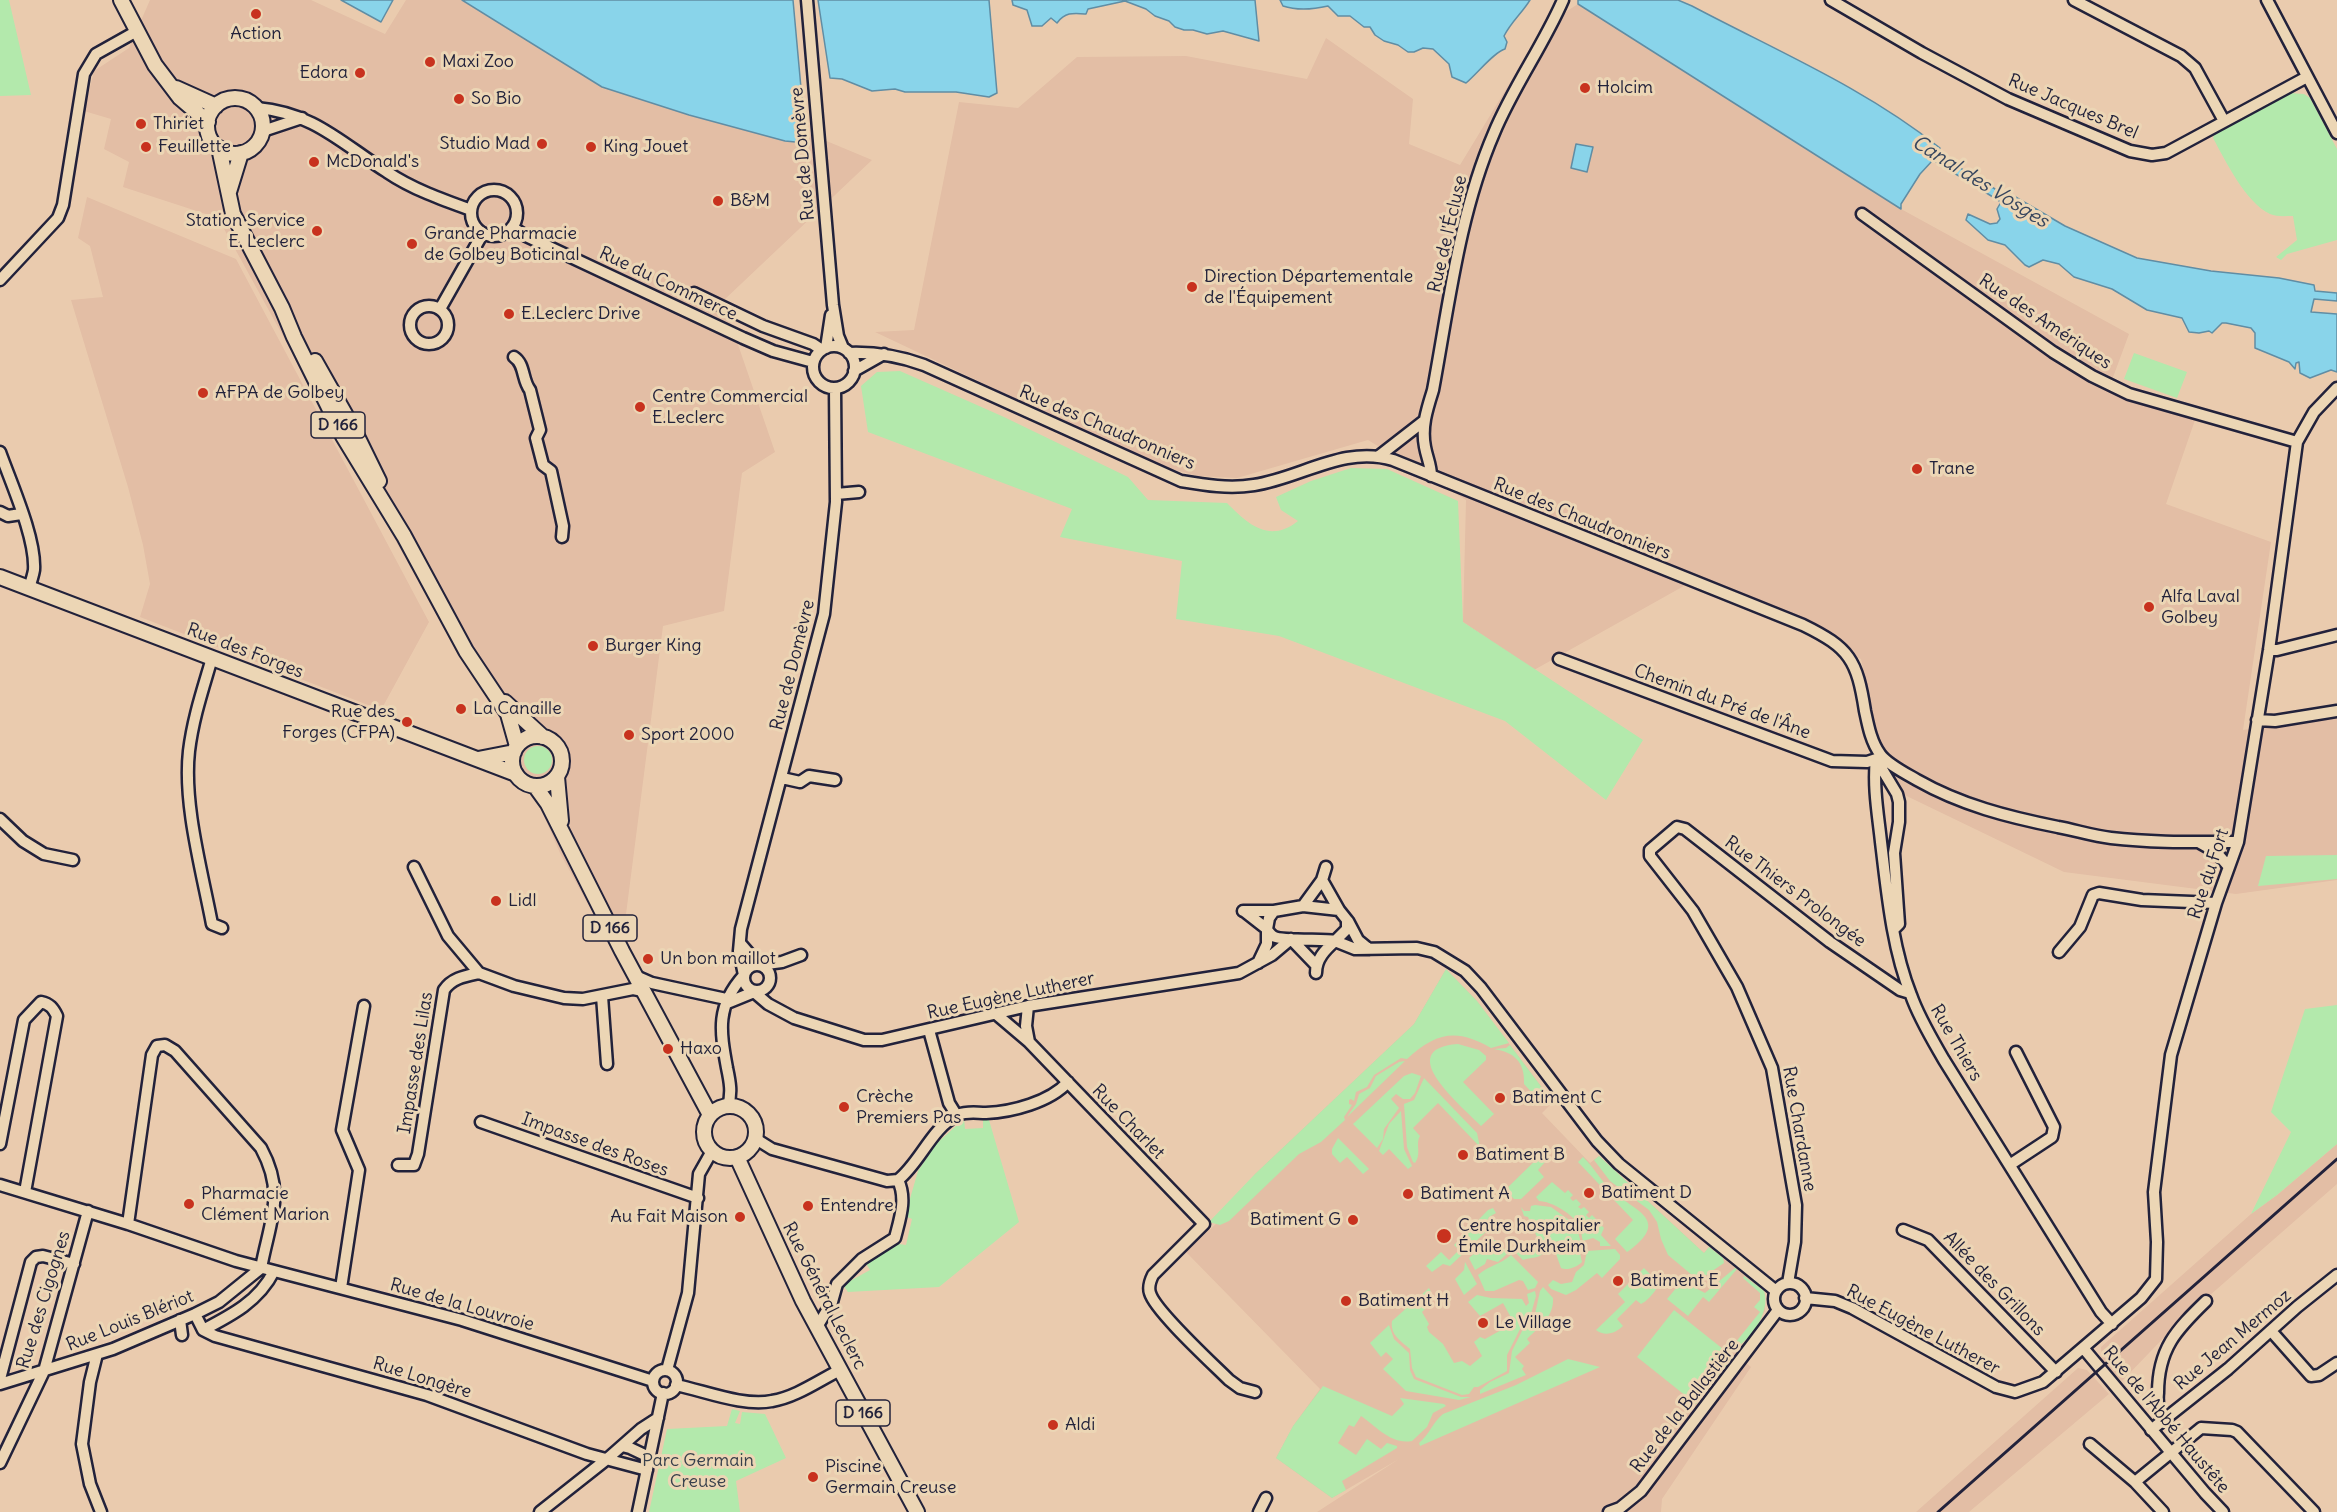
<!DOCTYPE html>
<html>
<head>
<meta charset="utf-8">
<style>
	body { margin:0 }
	canvas { display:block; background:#eacbae }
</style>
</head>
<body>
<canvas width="2337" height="1512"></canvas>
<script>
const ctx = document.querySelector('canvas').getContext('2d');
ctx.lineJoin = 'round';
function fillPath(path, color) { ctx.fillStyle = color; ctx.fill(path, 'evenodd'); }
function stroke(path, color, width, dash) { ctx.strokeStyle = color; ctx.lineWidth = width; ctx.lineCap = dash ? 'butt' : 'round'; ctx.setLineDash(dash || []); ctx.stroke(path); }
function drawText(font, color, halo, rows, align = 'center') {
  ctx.font = font + ' Delius,sans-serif'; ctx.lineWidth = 6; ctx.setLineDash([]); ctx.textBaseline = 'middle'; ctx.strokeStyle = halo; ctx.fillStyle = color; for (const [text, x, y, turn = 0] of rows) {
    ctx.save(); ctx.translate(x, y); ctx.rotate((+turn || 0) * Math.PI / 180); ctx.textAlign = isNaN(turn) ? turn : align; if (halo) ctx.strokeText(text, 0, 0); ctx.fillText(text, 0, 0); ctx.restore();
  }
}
fillPath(new Path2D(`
	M150,0H311L385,34L406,0H489L872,160L723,301L775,452L742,473L724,611L663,626L625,922L604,934L560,853L503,722L458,654L218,218L123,187L129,162L104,149L111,119L84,111L94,71L129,48Z
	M1578,4L1901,209L2129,334L2112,380L2195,420L2166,504L2271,542L2243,730L2337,715V880L2236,894L2064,872L1888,787L1861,659L1691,582L1534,670L1463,622L1466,500L1368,440L1237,478L1198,476L1156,465L875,332L914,330L959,102L1018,108L1077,57L1186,56L1307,79L1326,38L1413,99L1409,144L1460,165L1545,25Z
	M87,197L236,259L429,622L381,710L140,617L150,584L143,545L128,487L71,300L103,297L90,246L78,238Z
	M1446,969L1477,1001L1549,1097L1547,1099L1551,1104L1542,1113L1590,1163L1599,1156L1704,1253L1709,1247L1759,1287L1765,1294V1311L1735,1354L1751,1367L1662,1499L1661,1512H1317L1399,1459L1332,1498L1276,1458L1293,1426L1320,1389L1186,1252L1217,1223L1255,1174L1414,1024Z
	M2337,1144V1184L2177,1324L2122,1381L2112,1373L2102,1360L2101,1347L2251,1214L2277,1195Z
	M2078,1368L2087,1370L2109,1394L1969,1512H1916Z`), '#e3bea5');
fillPath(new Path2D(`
	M0,0H9L31,95L0,96Z
	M2289,93L2304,94L2310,98L2337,149V240L2287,254L2281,260L2276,257L2297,240L2293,216C2285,216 2277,217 2270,214C2246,203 2225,160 2213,138L2214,135Z
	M2134,353L2187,372L2177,398L2124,379Z
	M900,371L1004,417L1128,477L1148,500L1227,503C1248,524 1269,544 1298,521L1281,510L1276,497L1311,481L1351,468L1387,469L1458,501L1463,622L1643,740L1606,800L1505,721L1279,636L1176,619L1182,561L1060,537L1072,509L868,432L861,386L877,372Z
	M524 760a14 14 0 1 1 28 0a14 14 0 1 1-28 0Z
	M2337,855V879L2258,886L2266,856Z
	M1446,969L1477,1001L1509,1043L1491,1048C1457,1028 1436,1032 1407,1059L1401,1058L1374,1075L1367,1087L1356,1092L1354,1101L1351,1099L1349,1100V1104L1352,1105L1344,1117L1345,1120L1321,1142L1299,1154L1229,1221L1220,1225L1209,1222L1255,1174L1414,1024Z
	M2337,1005V1144L2277,1195L2251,1214L2291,1132L2271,1112L2305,1009Z
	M1458,1044L1479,1050L1486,1056V1060L1463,1082L1494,1114L1481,1126C1463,1107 1391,1049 1458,1044Z
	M1510,1045L1543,1089L1536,1097L1524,1084C1525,1062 1514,1052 1494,1049L1506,1048Z
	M1405,1061L1347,1117L1356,1104L1359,1094L1370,1088L1376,1076L1399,1062Z
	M1412,1073L1421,1076L1415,1093L1410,1099H1403L1396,1094L1391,1099L1399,1108L1384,1129L1383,1139L1377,1148L1353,1124L1404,1076Z
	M1424,1078L1477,1133L1480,1147L1438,1103L1413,1128L1420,1136C1415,1144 1422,1154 1415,1163L1413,1162L1407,1147L1404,1104L1414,1100Z
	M1401,1111L1404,1149L1412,1166L1408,1169L1389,1149L1383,1155L1379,1151L1389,1124Z
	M964,1119L965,1129L983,1128V1119L989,1120L1019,1222L939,1287L848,1292L843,1285L870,1270L865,1262L891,1243L906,1245L912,1219L905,1216L918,1171L936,1144Z
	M1338,1138L1369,1169L1363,1174L1347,1157L1340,1163L1332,1154V1149Z
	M1541,1155L1546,1161L1538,1170L1544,1177L1521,1199H1514L1505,1190Z
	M1599,1156L1704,1253L1709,1247L1723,1258L1724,1263L1702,1278L1692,1275L1668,1255L1661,1239L1657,1222L1649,1210L1610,1181L1594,1160Z
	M1583,1157C1594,1167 1600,1180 1611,1190C1634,1211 1671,1219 1630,1250L1627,1252L1615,1239L1633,1220L1578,1162Z
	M1552,1182L1565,1193L1568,1190L1573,1195L1570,1198L1573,1201L1576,1199L1581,1204L1578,1207L1581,1209L1584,1207L1589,1212L1586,1215L1589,1218L1592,1215L1597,1220L1594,1223L1597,1226L1600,1224L1604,1228L1601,1235L1611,1246H1600V1242L1593,1238L1583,1241C1581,1236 1582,1231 1580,1227C1575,1215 1551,1201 1539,1201L1536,1197Z
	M1535,1205L1551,1207L1572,1222L1577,1228L1582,1247L1558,1241L1547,1245C1543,1260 1535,1256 1523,1260L1512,1249L1514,1246L1516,1245L1521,1253C1531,1253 1534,1245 1537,1237L1528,1217L1524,1216L1521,1207L1524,1211H1530L1531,1206Z
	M1493,1208L1496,1213L1489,1217L1487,1221L1490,1228L1450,1266L1443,1264L1432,1272L1426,1266L1441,1252L1449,1260L1459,1250L1454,1245L1488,1210Z
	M1491,1239L1495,1240L1508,1253L1498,1262L1487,1259L1485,1264L1475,1270L1469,1258Z
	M1559,1245L1580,1253L1582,1262C1577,1267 1567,1271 1561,1268L1556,1254L1549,1248Z
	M1615,1249L1620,1255V1259L1602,1278L1597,1273L1576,1290L1566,1295L1551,1289L1548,1285L1553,1280L1561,1284L1572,1282L1576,1272L1584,1265L1587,1251Z
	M1511,1255L1538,1282L1535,1288L1528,1290L1523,1281L1519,1280L1494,1291H1485L1478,1275C1489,1265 1500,1265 1511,1255Z
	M1465,1262L1477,1284L1464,1295L1455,1279L1464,1270Z
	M1644,1268L1656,1280L1663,1274C1663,1282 1650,1300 1641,1304L1636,1300L1617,1319L1623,1326C1616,1333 1605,1337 1596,1330L1625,1302L1618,1294Z
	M1735,1268L1737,1269L1709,1302L1703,1297L1688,1316L1667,1299L1682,1281L1705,1293Z
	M1744,1276L1764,1291C1770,1310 1755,1334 1740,1345L1735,1343L1760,1312L1754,1307L1760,1300V1293L1743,1278Z
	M1543,1287L1553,1298C1554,1317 1540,1326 1527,1339L1530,1343L1515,1357L1524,1366L1522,1369L1526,1375L1480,1394V1390L1490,1382L1509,1373L1512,1351L1525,1325L1535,1314L1540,1291Z
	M1429,1288L1431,1292L1419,1303L1425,1309L1422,1312L1429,1324L1427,1327L1429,1332L1443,1344L1454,1363L1462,1361L1470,1366L1482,1356L1474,1342L1480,1337L1485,1339L1514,1323L1503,1303L1480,1316L1468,1302L1477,1295L1491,1298L1522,1299L1526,1306L1529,1303L1527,1294L1535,1291L1536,1296L1531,1314L1522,1325L1507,1355V1371L1478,1387H1474L1469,1394L1462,1395L1416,1377L1412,1368L1410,1349C1401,1341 1390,1335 1392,1321Z
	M1674,1310L1733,1357L1696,1404L1637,1357Z
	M1389,1325L1394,1339L1409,1353L1410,1370L1414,1379L1461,1397H1471L1459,1400L1406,1391L1383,1369L1393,1359L1386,1352L1381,1357L1370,1343Z
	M1568,1359L1600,1367L1420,1446L1419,1443C1429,1435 1433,1422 1443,1414L1516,1385Z
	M1323,1386L1392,1416L1404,1404L1400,1398L1444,1404L1446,1406L1433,1413L1427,1427L1412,1441C1391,1445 1376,1426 1361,1416L1354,1427L1349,1425L1338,1443L1356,1455L1367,1439L1381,1449L1387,1443L1397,1446V1448L1342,1481L1346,1490L1332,1498L1276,1458L1293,1426Z
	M732,1409L740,1411L735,1423L740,1424L742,1412L765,1414L786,1458L736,1481L740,1512H649L667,1429L727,1426Z`), '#b3e9ac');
const water = new Path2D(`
	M341,0H393L381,22Z
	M462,0H793L806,143L785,141L689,115L602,87Z
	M818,0H989L997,93L989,97L956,92H905L895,89L872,91L842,79L830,78Z
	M1012,0H1255L1259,41L1223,31L1207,34L1193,30H1184L1175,27L1169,21L1155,16L1146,9L1125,1L1088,9L1086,14C1073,13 1065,12 1057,23L1051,18L1042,26H1032L1027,10L1013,5Z
	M1280,0H1530C1522,13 1511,22 1504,36L1507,42L1505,49C1494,52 1477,74 1466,83L1452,77L1449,64L1433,49L1423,48L1414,52H1408L1398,45L1384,41L1375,35L1370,27H1364L1350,16H1338L1328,6C1315,9 1298,11 1283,6Z
	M1578,0H1678L1692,6C1777,51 1865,88 1940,148L1937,154L2005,195L2007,192L2065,226L2137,258L2211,271L2279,278L2314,285L2315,291L2337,293V301L2314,299L2311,312L2337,314V372L2331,370L2310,378L2300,373L2299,362L2296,363L2295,369L2289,362L2255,348V333L2251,328L2226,323H2222L2212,333L2209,331L2199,333L2189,332L2182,318L2147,310L2112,289L2074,277L2059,264L2043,260L2029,267L2025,265L2005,245L1988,240L1966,220L1968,214L1990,224L1997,223L2000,219L1997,209L2001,202L1933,160L1920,174L1901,204V209L1578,4Z
	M1576,144L1593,147L1587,172L1571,168Z`);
fillPath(water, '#89d4ea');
stroke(water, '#608da4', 1.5);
const minor = new Path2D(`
	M807,0L833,305L838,336L843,348
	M1831,0L1922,53L2008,99L2130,151L2152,155L2166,153L2307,77
	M2074,0L2181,56L2195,68L2224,121
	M2267,0L2337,133
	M257,108C314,113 341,143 387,172C412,189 443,200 471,210
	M263,131L302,118
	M471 213a23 23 0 1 1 46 0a23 23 0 1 1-46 0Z
	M1862,214L2053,352L2092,376L2129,394L2297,442
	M512,227L526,236L743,338L773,351L813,362
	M0,280L58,218L63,205L84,74L96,54L137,31
	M694,293L763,326L813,344L822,350
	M410 325a19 19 0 1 1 38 0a19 19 0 1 1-38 0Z
	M440,309L483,233
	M813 367a21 21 0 1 1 42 0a21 21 0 1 1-42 0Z
	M826,348L831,315
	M849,353C876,352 899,356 924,365L1181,481C1205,485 1229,489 1254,485C1301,478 1344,445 1393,460L1803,625C1850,648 1857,660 1865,711C1868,725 1871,742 1880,754C1887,764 1905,773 1917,780C1961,805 2008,817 2058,827C2075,830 2093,836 2111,838C2153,843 2196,842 2238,842
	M514,357C525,364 522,380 530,390L540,430L536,438L543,465L551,471L563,526L562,537
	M854,371L884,354
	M0,452C11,483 36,538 34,570C33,576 31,582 29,588
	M1379,456L1424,421
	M1431,476C1431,465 1427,458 1425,447C1421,427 1427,409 1433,390C1449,304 1459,214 1494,133C1513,87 1543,46 1563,0
	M836,494L859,492
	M0,512L8,516L21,514
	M2269,650H2277L2337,635
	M212,658C203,689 193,718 189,751C183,804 202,871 212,924L222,928
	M1559,659L1832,761L1867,762L1876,759L1897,794L1899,802V822L1894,853L1899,924L1894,929
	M2257,720L2275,721L2337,711
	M1881,756L1876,759C1873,787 1878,814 1881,842C1887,891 1892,948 1911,995C1919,1018 1932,1039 1944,1060L2101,1312L2112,1324
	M782,778L800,782L809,776L835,780
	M0,819L23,841L44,854L73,860
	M2200,843L2216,852L2229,867
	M414,867L448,936L479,973L514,986L564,998L583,999L633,989L643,991
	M1322,880L1339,910
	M1303,906L1339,910L1347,920V929L1335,941C1323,939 1279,941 1273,936C1272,936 1267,930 1267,929L1269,918L1274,911Z
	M1303,906L1322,880L1326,867
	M1243,911H1274
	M1244,911L1267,929V944L1258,963
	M1348,921L1358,940L1369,949
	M740,943L759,965L782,962L801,955
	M2059,952L2080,927L2093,895L2099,893L2142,900L2216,903
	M744 978a13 13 0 1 1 26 0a13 13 0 1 1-26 0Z
	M1316,973C1316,959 1325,950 1335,941L1355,949L1417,948L1434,952L1465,971L1481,988L1597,1141L1619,1164L1776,1291
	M636,976L652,983L726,999
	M602,996L607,1064
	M727,1003L754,992L768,1004L794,1018L864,1040H882L1028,1006L1239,973L1272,955L1291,939L1316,965
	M996,1014L1029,1042L1026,1026L1028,1006
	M929,1030L949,1103L957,1116
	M1029,1042L1204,1224L1153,1275C1150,1281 1148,1287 1150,1293C1155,1311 1213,1364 1229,1380L1240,1388L1255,1392
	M728,1106C732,1093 730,1082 727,1068C720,1030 716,1006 744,975L739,951L741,929L824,614L836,502L835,388
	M481,1122L698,1198
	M756,1139L772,1149L887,1181L898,1180
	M0,1144L24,1020L41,1002C50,1004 53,1008 57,1016L25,1192
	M2011,1164L2052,1137L2054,1127L2016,1052
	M398,1165H414L418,1154L444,990C452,978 465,976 479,973
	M0,1185L128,1224L236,1261L462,1320L653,1381
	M128,1224L152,1055L157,1046L165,1045L175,1051L261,1148C286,1194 270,1220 261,1268
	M1903,1230L1928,1240L2056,1372
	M1788,1283L1795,1242L1796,1205L1772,1068L1737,987L1693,911L1650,856V850L1677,827L1685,829L1830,942L1900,990L1910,993
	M1774 1299a16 16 0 1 1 32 0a16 16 0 1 1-32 0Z
	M341,1288L359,1170L342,1130L364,1006
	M1805,1298L1835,1301L1852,1308L1996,1387L2015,1392L2043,1382L2141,1298L2156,1279L2157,1242L2154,1192L2171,1055L2216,903L2238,842L2269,650L2297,442L2314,412L2337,388
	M195,1314L203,1330L215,1336L427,1395L587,1454L647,1470
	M180,1320L182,1335
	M817,1327L832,1302L837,1284L862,1259L895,1238C900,1218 907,1199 898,1180C920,1163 932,1127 958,1115C967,1111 976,1113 986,1113C1012,1112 1050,1102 1068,1082
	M203,1330C232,1315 259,1301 274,1271
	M2272,1332L2311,1376L2319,1375L2337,1363
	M2084,1349L2205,1493L2223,1512
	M97,1354L90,1382L82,1444L90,1484L101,1512
	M667,1370L688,1293L699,1174L712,1151
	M653 1382a12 12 0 1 1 24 0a12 12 0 1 1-24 0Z
	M0,1379L31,1262L36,1257L43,1256L74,1264
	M0,1384L113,1349L195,1314L219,1302L261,1268
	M676,1385C705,1391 744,1407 772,1401C796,1397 818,1381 840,1370
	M2164,1419C2158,1411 2157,1402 2158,1393C2158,1349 2176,1330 2206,1301
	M2151,1430L2228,1369L2297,1307L2337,1275
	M2090,1444L2135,1482L2163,1512
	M622,1446L630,1448L649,1457
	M0,1463L44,1371L88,1211
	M2135,1482L2201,1428L2232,1430L2237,1432L2314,1512
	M540,1512L607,1459L641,1429L658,1418
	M638,1512L663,1393
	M1259,1512L1266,1498
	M1609,1512L1620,1508L1641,1491L1778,1310`);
const major = new Path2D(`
	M121,0L155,65L180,98L208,122
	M176,88L216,106
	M207 126a28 28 0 1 1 56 0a28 28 0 1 1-56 0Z
	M219,148L233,214L282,308L294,337L343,436L404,536L466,651L508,714L517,746
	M229,192L241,153
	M315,361L354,430L379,481
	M0,577L516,774
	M505,702L543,737
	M512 761a25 25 0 1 1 50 0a25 25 0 1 1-50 0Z
	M478,759L514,752
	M557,777L561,821
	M535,786L548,804L622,951L710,1115
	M704 1132a26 26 0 1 1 52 0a26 26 0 1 1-52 0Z
	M737,1157L803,1301L917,1512`);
stroke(minor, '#22223b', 15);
stroke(major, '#22223b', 18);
stroke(minor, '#ecd6b5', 10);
stroke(major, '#ecd6b5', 14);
stroke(new Path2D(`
	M1938,1512L2337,1159`), '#22223b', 3);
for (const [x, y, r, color] of [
	[256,14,6,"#c8321e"],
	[430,62,6,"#c8321e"],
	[360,73,6,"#c8321e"],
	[1585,88,6,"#c8321e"],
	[459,99,6,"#c8321e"],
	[141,124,6,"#c8321e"],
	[542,144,6,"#c8321e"],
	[146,147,6,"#c8321e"],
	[591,147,6,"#c8321e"],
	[314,162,6,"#c8321e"],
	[718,201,6,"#c8321e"],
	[317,231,6,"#c8321e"],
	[412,244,6,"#c8321e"],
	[1192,287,6,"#c8321e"],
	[509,314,6,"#c8321e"],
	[203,393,6,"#c8321e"],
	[640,407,6,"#c8321e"],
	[1917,469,6,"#c8321e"],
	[2149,607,6,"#c8321e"],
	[593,646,6,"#c8321e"],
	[461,709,6,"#c8321e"],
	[407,722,6,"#c8321e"],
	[629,735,6,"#c8321e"],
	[496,901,6,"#c8321e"],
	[648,959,6,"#c8321e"],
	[668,1049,6,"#c8321e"],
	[1500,1098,6,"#c8321e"],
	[844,1107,6,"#c8321e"],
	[1463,1155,6,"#c8321e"],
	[1589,1193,6,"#c8321e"],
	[1408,1194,6,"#c8321e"],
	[189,1204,6,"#c8321e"],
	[808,1206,6,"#c8321e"],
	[740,1217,6,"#c8321e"],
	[1353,1220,6,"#c8321e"],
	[1444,1236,8,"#c8321e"],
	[1618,1281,6,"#c8321e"],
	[1346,1301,6,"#c8321e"],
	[1483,1323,6,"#c8321e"],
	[1053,1425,6,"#c8321e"],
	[813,1477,6,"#c8321e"]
]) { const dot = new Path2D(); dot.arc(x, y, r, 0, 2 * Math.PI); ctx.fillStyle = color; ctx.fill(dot); stroke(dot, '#ecd6b5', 2); }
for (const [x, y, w] of [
	[338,425,54],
	[610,928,54],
	[863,1413,54]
]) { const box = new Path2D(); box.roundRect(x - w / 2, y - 13, w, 26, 4.5); ctx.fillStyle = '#ecd6b5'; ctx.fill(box); stroke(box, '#22223b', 1.5); }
drawText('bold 16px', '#22223b', null, [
	["D 166",338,425],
	["D 166",610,928],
	["D 166",863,1413]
]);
drawText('18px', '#22223b', '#ecd6b5', [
	["Action",256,34,"center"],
	["Maxi Zoo",442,62],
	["Edora",348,73,"right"],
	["Holcim",1597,88],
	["So Bio",471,99],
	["Thiriet",153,124],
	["Studio Mad",530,144,"right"],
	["Feuillette",158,147],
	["King Jouet",603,147],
	["McDonald's",326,162],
	["B&M",730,201],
	["Station Service",305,221,"right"],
	["E. Leclerc",305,242,"right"],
	["Grande Pharmacie",424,234],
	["de Golbey Boticinal",424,255],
	["Direction Départementale",1204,277],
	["de l'Équipement",1204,298],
	["E.Leclerc Drive",521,314],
	["AFPA de Golbey",215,393],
	["Centre Commercial",652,397],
	["E.Leclerc",652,418],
	["Trane",1929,469],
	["Alfa Laval",2161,597],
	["Golbey",2161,618],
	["Burger King",605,646],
	["La Canaille",473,709],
	["Rue des",395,712,"right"],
	["Forges (CFPA)",395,733,"right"],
	["Sport 2000",641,735],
	["Lidl",508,901],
	["Un bon maillot",660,959],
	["Haxo",680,1049],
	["Crèche",856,1097],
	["Premiers Pas",856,1118],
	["Batiment C",1512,1098],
	["Batiment B",1475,1155],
	["Batiment D",1601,1193],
	["Pharmacie",201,1194],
	["Clément Marion",201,1215],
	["Batiment A",1420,1194],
	["Entendre",820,1206],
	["Au Fait Maison",728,1217,"right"],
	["Batiment G",1341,1220,"right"],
	["Centre hospitalier",1458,1226],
	["Émile Durkheim",1458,1247],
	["Batiment E",1630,1281],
	["Batiment H",1358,1301],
	["Le Village",1495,1323],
	["Aldi",1065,1425],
	["Piscine",825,1467],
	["Germain Creuse",825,1488]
], 'left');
drawText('18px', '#22223b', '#ecd6b5', [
	["Rue Jacques Brel",2073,107,23],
	["Rue de Domèvre",803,154,-95],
	["Rue de l'Écluse",1448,234,-77],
	["Rue du Commerce",668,284,25],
	["Rue des Amériques",2045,322,34],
	["Rue des Chaudronniers",1107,428,23],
	["Rue des Chaudronniers",1582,519,22],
	["Rue des Forges",245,651,21],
	["Rue de Domèvre",793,665,-76],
	["Chemin du Pré de l'Âne",1722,702,20],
	["Rue du Fort",2209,874,-72],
	["Rue Thiers Prolongée",1795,892,37],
	["Rue Eugène Lutherer",1011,996,-12],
	["Rue Thiers",1956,1043,60],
	["Impasse des Lilas",416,1063,-81],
	["Rue Charlet",1128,1122,46],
	["Rue Chardanne",1799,1129,80],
	["Impasse des Roses",595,1145,20],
	["Allée des Grillons",1994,1284,46],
	["Rue Général Leclerc",824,1296,63],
	["Rue des Cigognes",44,1300,-73],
	["Rue de la Louvroie",462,1305,16],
	["Rue Louis Blériot",130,1321,-22],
	["Rue Eugène Lutherer",1923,1330,28],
	["Rue Jean Mermoz",2233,1340,-40],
	["Rue Longère",422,1378,17],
	["Rue de la Ballastière",1685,1406,-52],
	["Rue de l'Abbé Haustête",2166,1420,50]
]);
drawText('18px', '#38404c', '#ecd6b5', [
	["Parc Germain",698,1461],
	["Creuse",698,1482]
]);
drawText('italic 20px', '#37465e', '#ecd6b5', [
	["Canal des Vosges",1980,182,32]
]);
</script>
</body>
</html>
